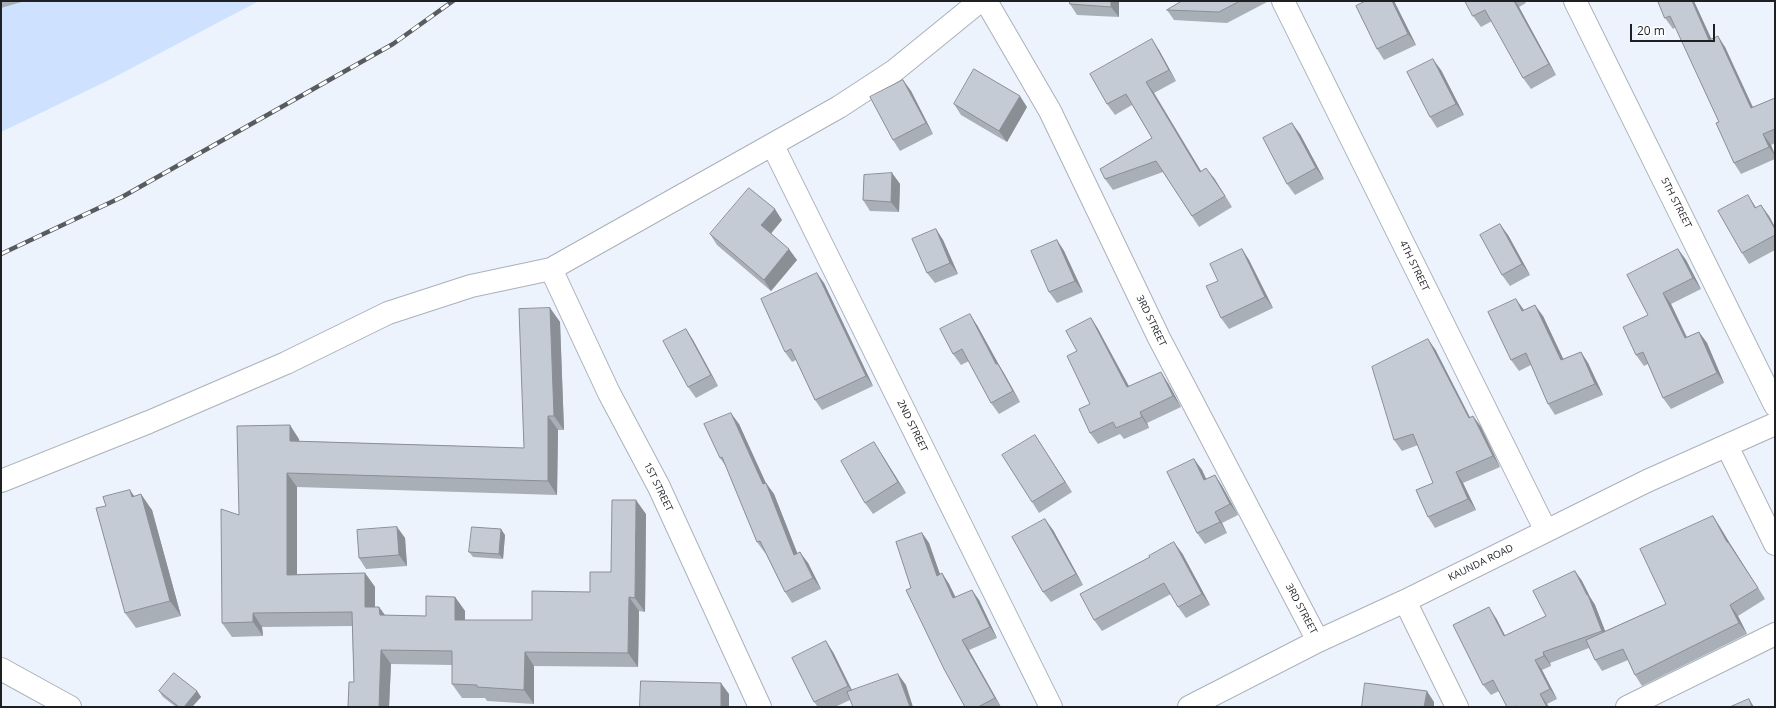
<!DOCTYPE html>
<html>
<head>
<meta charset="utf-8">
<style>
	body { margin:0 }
	#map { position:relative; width:1776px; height:708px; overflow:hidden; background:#ecf3fc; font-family:"Open Sans",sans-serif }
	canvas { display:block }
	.frame { position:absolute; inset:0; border:2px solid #1e2024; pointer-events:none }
	.scale { position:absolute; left:1630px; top:24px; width:85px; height:18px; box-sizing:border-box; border:2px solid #1e2024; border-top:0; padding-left:5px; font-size:12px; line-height:14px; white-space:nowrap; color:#1e2024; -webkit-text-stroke:3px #fff; paint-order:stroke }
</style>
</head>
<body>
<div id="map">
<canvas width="1776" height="708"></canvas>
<div class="frame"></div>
<div class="scale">20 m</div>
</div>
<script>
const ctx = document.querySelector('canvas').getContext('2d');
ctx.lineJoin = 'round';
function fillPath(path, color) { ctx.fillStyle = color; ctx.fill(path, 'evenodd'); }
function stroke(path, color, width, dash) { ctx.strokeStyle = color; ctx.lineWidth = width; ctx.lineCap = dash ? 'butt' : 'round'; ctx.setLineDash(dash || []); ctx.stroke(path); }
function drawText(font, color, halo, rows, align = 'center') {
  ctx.font = font + ' "Open Sans",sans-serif'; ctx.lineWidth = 3; ctx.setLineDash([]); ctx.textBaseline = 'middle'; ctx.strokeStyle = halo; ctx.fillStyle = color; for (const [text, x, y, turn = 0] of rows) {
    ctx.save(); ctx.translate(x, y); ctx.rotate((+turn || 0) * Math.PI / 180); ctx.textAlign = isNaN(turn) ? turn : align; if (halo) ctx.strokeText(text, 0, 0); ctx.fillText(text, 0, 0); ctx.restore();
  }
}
fillPath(new Path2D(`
	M1,1H259L107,81L1,132Z`), '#cee1fe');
const street = new Path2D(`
	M986,1L1050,111L1159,338L1318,641
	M1283,1L1546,531
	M1575,1L1775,405
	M773,146L1051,707
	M551,269L609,393L659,487L760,707
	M1727,446L1775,544
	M1,481L149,422L286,363L388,313L471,286L551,269L839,107L894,71L980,1
	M1405,601L1457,707
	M1,669L70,707
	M1189,707L1318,641L1405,601L1647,481L1775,424
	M1627,707L1775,634`);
stroke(street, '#abb1ba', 24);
stroke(street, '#fff', 22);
const rail = new Path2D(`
	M1,254L122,197L393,44L453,1`);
stroke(rail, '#585c61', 4.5);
stroke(rail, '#fff', 3, [9]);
fillPath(new Path2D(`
	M1,1H25L1,8Z
	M1119,1V17L1077,15L1070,4Z
	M1182,1H1269L1227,23L1174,20L1167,10Z
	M1366,1H1394L1416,45L1384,60L1377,49Z
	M1465,1H1524L1526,3L1519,7L1556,75L1531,89L1523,78L1492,21L1481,27L1473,16Z
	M1658,1L1712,39L1725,47L1753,107L1775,98V143L1771,145L1775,154V159L1741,174L1734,163L1719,122L1676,27L1673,29L1665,18Z
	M1159,50L1176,81L1154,93L1201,171L1214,178L1232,207L1199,227L1163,172L1113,190L1105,179L1152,138L1132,105L1115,115L1107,104Z
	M1441,70L1464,115L1437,128L1430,117Z
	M903,80L911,91L933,134L900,151L893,140Z
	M954,104L1027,107L1007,142L961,115Z
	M1300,134L1324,179L1295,195L1287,184Z
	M892,173L900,184L899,212L870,211L863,200Z
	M1756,208L1769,216L1775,227V250L1749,264L1742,253Z
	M782,220L771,233L797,260L771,291L717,245L710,234Z
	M936,229L943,240L958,274L935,283L927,273Z
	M1508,235L1530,275L1510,286L1502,275Z
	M1057,240L1064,251L1083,292L1057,303L1049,292Z
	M1242,249L1249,260L1273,308L1229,329L1221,318L1218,281Z
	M1678,249L1686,260L1701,289L1671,304L1687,337L1699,332L1707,343L1724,383L1671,409L1663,398L1648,364L1644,366L1636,355Z
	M824,283L873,386L822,410L815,400L796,360L792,362L785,352Z
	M550,308L560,322L564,430H558L557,495L297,487V574L365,573L375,587V607H379L385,615L426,616L455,597L465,611V620H532L590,592L611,572L646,514L645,612L639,611L638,667L534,666V704L487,701L485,698H462L452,684V665L391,664L389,707H348L354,682L352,626L262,627L263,636L232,637L222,623L239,515L299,439V441L524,448Z
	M1524,310L1543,316L1563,359L1581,352L1588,363L1603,395L1555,415L1548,404L1531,365L1519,371L1511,360Z
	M1091,318L1098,329L1129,386L1168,383L1181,407L1147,423L1149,428L1124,439L1120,434L1098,444L1090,433V404L1077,351Z
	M977,325L999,365L1005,375L1020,402L999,414L991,403L969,361L961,365L953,354Z
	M686,329L693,340L718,386L696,398L688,387Z
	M1435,349L1470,418L1473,416L1481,427L1500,467L1463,483L1476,510L1435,528L1428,517L1433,483L1418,445L1402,451L1394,440Z
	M739,424L765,483H766L774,494L797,553L808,563L821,589L792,603L785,592L765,552V553L757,542L727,468L720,458Z
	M1035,435L1072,492L1039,513L1032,502Z
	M881,453L906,493L873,514L865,503Z
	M1194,459L1202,470L1206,479L1215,475L1222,486L1238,515L1222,523L1227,533L1205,544L1197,533Z
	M135,496L152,510L181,616L136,628L125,613L106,506Z
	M1713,516L1720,527L1729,542L1765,599L1738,616L1747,634L1642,686L1635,675L1628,660L1602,671L1595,660L1589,648L1550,663L1551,666L1542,670L1557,699L1547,704L1549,707H1507L1499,691L1491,695L1483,685L1496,618L1505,636L1546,616L1575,571L1582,581L1590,597L1595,605L1605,631L1666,604Z
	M397,527L405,538L407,566L366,569L359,558Z
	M1053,530L1083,585L1051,602L1043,592Z
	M922,533L929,543L940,574L942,573L949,584L955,597L979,600L997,638L969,650L1001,707H965L911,588Z
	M505,535L503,559L473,557L469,552Z
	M1182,553L1210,605L1186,618L1178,607L1171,594L1102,631L1094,620L1150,557Z
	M833,652L852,690L906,685L850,700L835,707H818L814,702Z
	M159,691H197L201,697L192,707H176L163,697Z`), '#a9afb7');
fillPath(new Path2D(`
	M1111,1H1119V17L1111,7Z
	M1392,1H1394L1416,45L1408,34Z
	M1514,1H1515L1519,7L1556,75L1549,64Z
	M1692,1H1694L1717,51L1709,40Z
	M1718,36L1725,47L1758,119L1751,108Z
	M1152,39L1159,50L1176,81L1169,70Z
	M1433,59L1441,70L1464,115L1456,104Z
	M903,80L911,91L933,134L926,123Z
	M1146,82L1154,93L1208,183L1200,172Z
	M1020,96L1027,107L1007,142L999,131Z
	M1292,123L1300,134L1324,179L1316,168Z
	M1763,134L1771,145L1775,156L1769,147Z
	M1206,168L1214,178L1232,207L1225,196Z
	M892,173L900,184L899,212L891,202Z
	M1748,195L1755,206L1763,219L1755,208Z
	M1761,205L1769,216L1775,227V229Z
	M775,209L782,220L769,236L761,225Z
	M1500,224L1508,235L1530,275L1522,264Z
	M936,229L943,240L958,274L950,263Z
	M1057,240L1064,251L1083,292L1075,281Z
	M789,249L797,260L771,291L764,280Z
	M1242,249L1249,260L1273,308L1265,297Z
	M1678,249L1686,260L1701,289L1693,278Z
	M817,273L824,283L873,386L866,376Z
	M1663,293L1671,304L1692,349L1685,338Z
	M1516,299L1524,310L1530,322L1522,311Z
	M1535,305L1543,316L1569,371L1561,360Z
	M550,308L560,322L564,430L554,416Z
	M970,314L977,325L999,365L1005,375L1020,402L1013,391L996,364Z
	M1091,318L1098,329L1135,398L1127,387Z
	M686,329L693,340L718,386L711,375Z
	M1699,332L1707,343L1724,383L1717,373Z
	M1428,339L1435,349L1476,429L1469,418Z
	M1581,352L1588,363L1603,395L1595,384Z
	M1161,372L1168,383L1181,407L1173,396Z
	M1140,412L1147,423L1149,428L1142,417Z
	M731,413L739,424L771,494L766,483L774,494L802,565L794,555Z
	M548,416L558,430L557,495L548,481Z
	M1473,416L1481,427L1500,467L1493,456Z
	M290,425L299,439L300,455L290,441Z
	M1035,435L1042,446L1072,492L1065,482Z
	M874,442L881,453L906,493L898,482Z
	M1194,459L1202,470L1212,491L1204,480Z
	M1456,472L1463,483L1476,510L1468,499Z
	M287,473L297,487V588L287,575Z
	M1215,475L1222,486L1238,515L1230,504Z
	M130,490L141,506L132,497Z
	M141,494L152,510L181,616L170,601Z
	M636,500L646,514L645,612L635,598Z
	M1215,512L1222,523L1227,533L1220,522Z
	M1713,516L1720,527L1729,542L1765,599L1727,542Z
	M1045,519L1053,530L1083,585L1076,574Z
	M397,527L405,538L407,566L399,555Z
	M501,529L505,535L503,559L499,554Z
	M922,533L929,543L944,586L937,576Z
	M1174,542L1182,553L1210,605L1202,594Z
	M800,552L808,563L821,589L813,578Z
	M1575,571L1582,581L1590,597L1595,605L1609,641L1602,631L1587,595Z
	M365,573L375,587V621L365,607Z
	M942,573L949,584L961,608L953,598Z
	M972,590L979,600L997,638L990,627Z
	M455,597L465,611V634L455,620Z
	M629,597L639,611L638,667L628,653Z
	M1730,605L1738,616L1747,634L1739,623Z
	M379,607L389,621L380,615Z
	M1489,607L1496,618L1511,647L1504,636Z
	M253,613L262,627L263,636L253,622Z
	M962,640L969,650L1001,707L995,698Z
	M826,641L833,652L855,697L848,686Z
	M381,650L391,664L389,707H379Z
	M525,652L534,666V704L524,690Z
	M1543,652L1550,663L1551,666L1544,656Z
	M1535,660L1542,670L1557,699L1550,689Z
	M898,674L906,685L913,707H910Z
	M721,683L729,694V707H721Z
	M197,691L201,697L192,707H184Z
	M1427,691L1434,702V707H1424Z
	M1540,694L1547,704L1549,707H1547Z
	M1749,699L1754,707H1752Z`), '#8a8e95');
const building = new Path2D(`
	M1070,1H1111V7L1070,4Z
	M1182,1H1240L1219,12L1167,10Z
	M1366,1H1392L1408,34L1377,49L1356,6Z
	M1465,1H1514L1549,64L1523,78L1485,10L1473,16Z
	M1658,1H1692L1709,40L1718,36L1751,108L1775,98V129L1763,134L1769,147L1734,163L1716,123L1719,122L1670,16L1665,18Z
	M1152,39L1169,70L1146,82L1200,172L1206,168L1225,196L1192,216L1156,161L1105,179L1100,169L1152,138L1126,94L1107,104L1090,74Z
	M1433,59L1456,104L1430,117L1407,72Z
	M974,69L1020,96L999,131L954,104Z
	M903,80L926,123L893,140L870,97Z
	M1292,123L1316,168L1287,184L1263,138Z
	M892,173L891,202L863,200L864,175Z
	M749,188L775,209L761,225L789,249L764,280L710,234Z
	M1748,195L1755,208L1761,205L1775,229V235L1742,253L1718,211Z
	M1500,224L1522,264L1502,275L1480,235Z
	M936,229L950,263L927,273L912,239Z
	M1057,240L1075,281L1049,292L1031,251Z
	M1242,249L1265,297L1221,318L1206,286L1218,281L1210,264Z
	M1678,249L1693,278L1663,293L1685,338L1699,332L1717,373L1663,398L1643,352L1636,355L1623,327L1648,315L1627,275Z
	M817,273L866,376L815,400L791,349L785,352L761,299Z
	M1516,299L1522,311L1535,305L1561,360L1581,352L1595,384L1548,404L1526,353L1511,360L1488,312Z
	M550,308L554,416H548V481L287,473V575L365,573V607H379L380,615L426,616V596L455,597V620H532V591L590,592V572H611L612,500H636L635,598L629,597L628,653L525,652L524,690L477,687V685L452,684V651L381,650L379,707H348L349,682H354L352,612L253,613V622L222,623L221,509L239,515L237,426L290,425V441L524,448L519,309Z
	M970,314L996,364H998L1013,391L991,403L962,349L953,354L940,329Z
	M1091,318L1127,387L1161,372L1173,396L1140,412L1142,417L1116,428L1113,422L1090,433L1079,409L1090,404L1067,356L1077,351L1066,331Z
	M686,329L711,375L688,387L663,341Z
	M1428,339L1469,418L1473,416L1493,456L1456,472L1468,499L1428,517L1416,490L1433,483L1413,434L1394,440L1372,367Z
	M731,413L763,484L766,483L794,555L800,552L813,578L785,592L760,541L757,542L722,457L720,458L704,424Z
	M1035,435L1065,482L1032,502L1002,455Z
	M874,442L898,482L865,503L841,461Z
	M1194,459L1204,480L1215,475L1230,504L1215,512L1220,522L1197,533L1167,472Z
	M130,490L132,497L141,494L170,601L125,613L96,508L106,506L103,497Z
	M1713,516L1727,542H1728L1758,588L1730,605L1739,623L1635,675L1623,649L1595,660L1586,640L1666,604L1640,549Z
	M1045,519L1076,574L1043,592L1012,537Z
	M397,527L399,555L359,558L357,530Z
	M472,527L501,529L499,554L469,552Z
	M922,533L937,576L942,573L953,598L972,590L990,627L962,640L995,698L978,707H965L944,669L906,590L911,588L896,542Z
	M1174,542L1202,594L1178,607L1164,583L1094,620L1080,594L1150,557L1149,556Z
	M1575,571L1587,595H1588L1602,631L1543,652L1544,656L1535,660L1550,689L1540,694L1547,707H1517V706L1514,707H1507L1493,680L1483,685L1453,625L1489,607L1504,636L1546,616L1533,591Z
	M826,641L848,686L814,702L792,658Z
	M174,673L197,691L184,707H179L159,691Z
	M898,674L910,707H853L847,692Z
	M641,681L721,683V707H640Z
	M1365,683L1427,691L1424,707H1362Z
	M1749,699L1752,707H1730Z`);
fillPath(building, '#c5cbd5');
stroke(building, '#8a8e95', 1);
drawText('10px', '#1e2024', '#fff', [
	["5TH STREET",1676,203,63],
	["4TH STREET",1414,266,64],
	["3RD STREET",1151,321,64],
	["2ND STREET",912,426,64],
	["1ST STREET",658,487,64],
	["KAUNDA ROAD",1481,563,-26],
	["3RD STREET",1301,609,62]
]);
</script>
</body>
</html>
